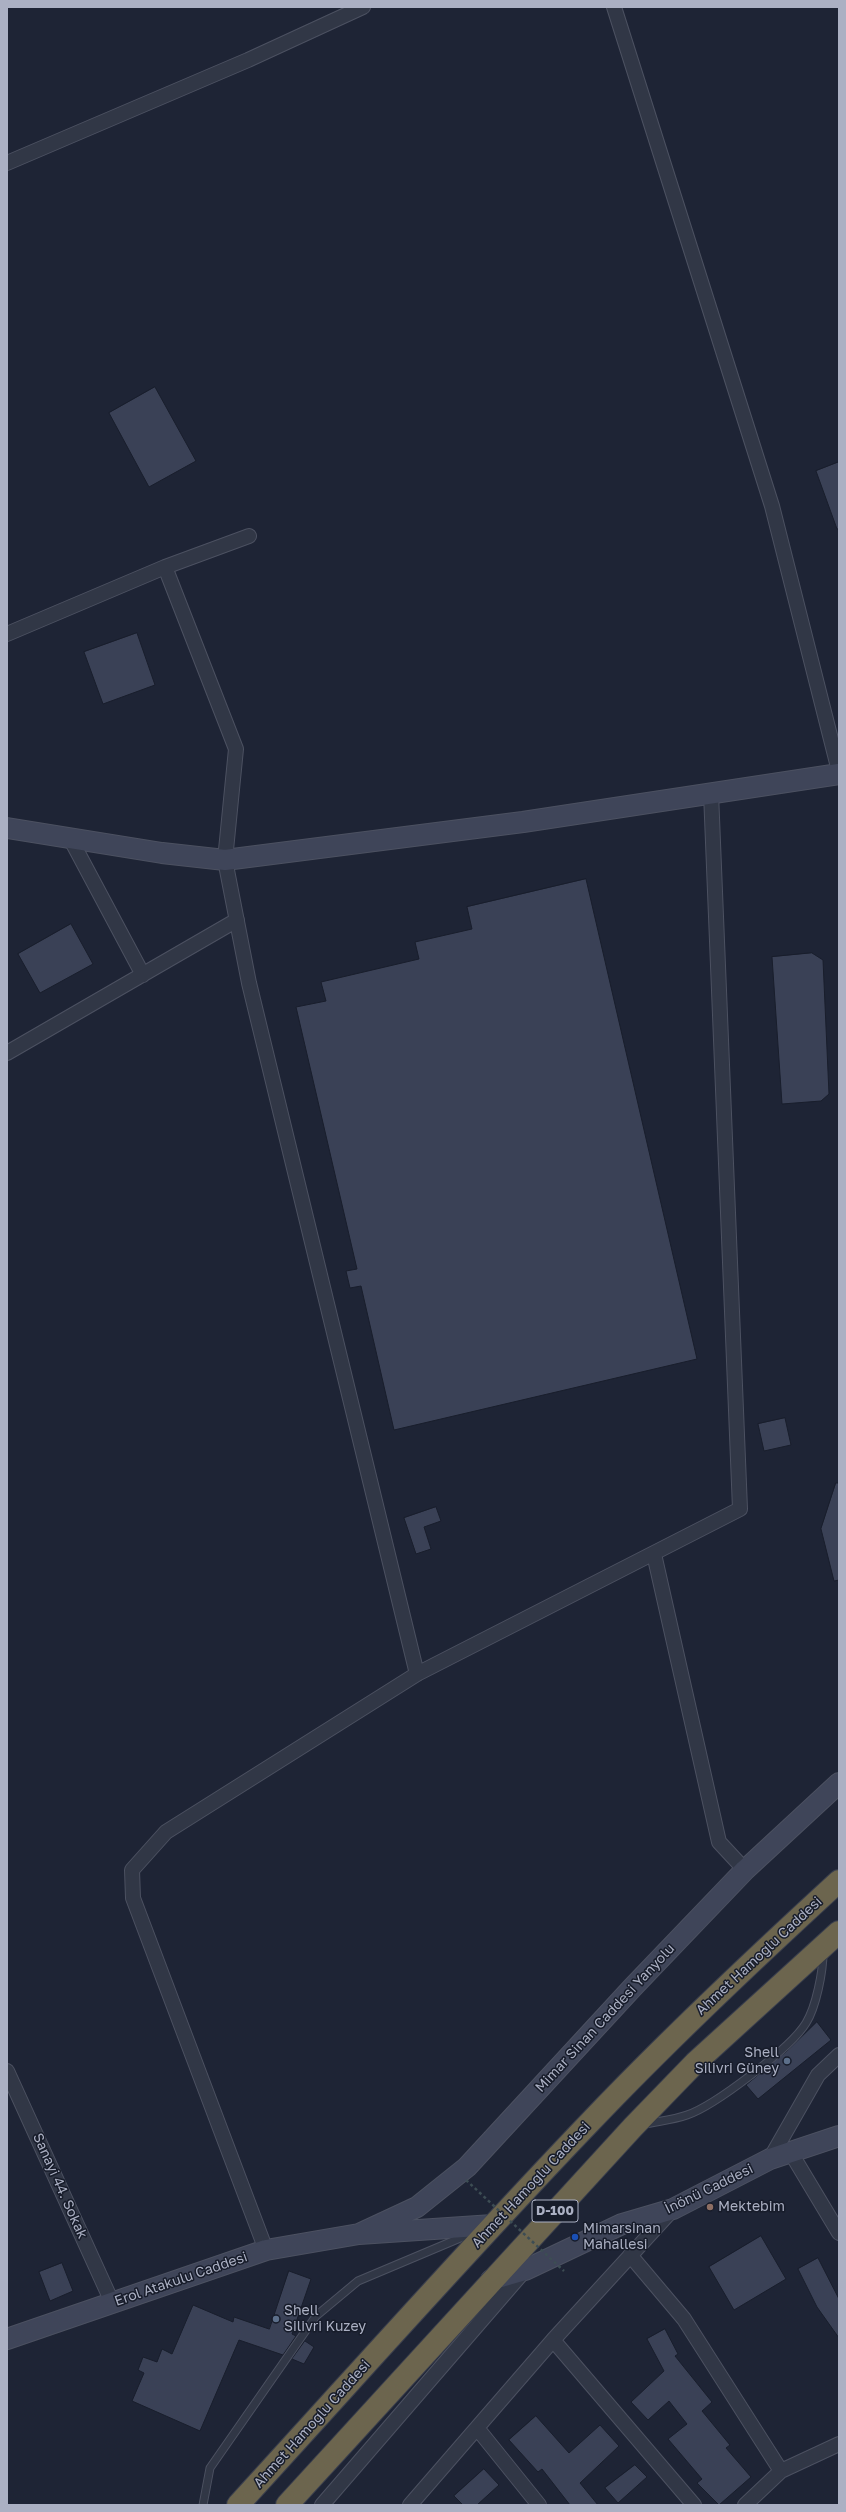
<!DOCTYPE html>
<html>
<head>
<meta charset="utf-8">
<style>
	body { margin:0 }
	#map { position:relative; width:846px; height:2512px; overflow:hidden; background:#1e2435; font-family:"Golos Text",sans-serif }
	canvas { display:block }
	.frame { position:absolute; inset:0; border:8px solid #abb0c3; pointer-events:none }
</style>
</head>
<body>
<div id="map">
<canvas width="846" height="2512"></canvas>
<div class="frame"></div>
</div>
<script>
const ctx = document.querySelector('canvas').getContext('2d');
ctx.lineJoin = 'round';
function fillPath(path, color) { ctx.fillStyle = color; ctx.fill(path, 'evenodd'); }
function stroke(path, color, width, dash) { ctx.strokeStyle = color; ctx.lineWidth = width; ctx.lineCap = dash ? 'butt' : 'round'; ctx.setLineDash(dash || []); ctx.stroke(path); }
function drawText(font, color, halo, rows, align = 'center') {
  ctx.font = font + ' "Golos Text",sans-serif'; ctx.lineWidth = 3; ctx.setLineDash([]); ctx.textBaseline = 'middle'; ctx.strokeStyle = halo; ctx.fillStyle = color; for (const [text, x, y, turn = 0] of rows) {
    ctx.save(); ctx.translate(x, y); ctx.rotate((+turn || 0) * Math.PI / 180); ctx.textAlign = isNaN(turn) ? turn : align; if (halo) ctx.strokeText(text, 0, 0); ctx.fillText(text, 0, 0); ctx.restore();
  }
}
const building = new Path2D(`
	M155,387L196,461L149,487L109,413Z
	M839,462V529H837L816,471Z
	M137,633L155,685L103,704L84,652Z
	M586,879L697,1359L394,1430L361,1286L350,1288L346,1271L357,1269L296,1007L326,1001L321,982L419,959L415,942L472,929L467,907Z
	M71,924L93,964L40,993L18,954Z
	M812,953L823,960L829,1094L821,1101L782,1104L772,957Z
	M785,1418L791,1445L764,1451L758,1424Z
	M836,1483H839V1580L834,1581L821,1529Z
	M436,1507L441,1521L424,1527L431,1549L416,1554L404,1518Z
	M817,2022L831,2040L758,2099L746,2085L788,2050Z
	M761,2236L786,2279L734,2310L709,2267Z
	M818,2258L839,2299V2338L817,2307L798,2269Z
	M62,2263L73,2291L50,2301L39,2272Z
	M289,2271L311,2279L292,2334L296,2336L283,2355L239,2340L200,2431L132,2401L144,2373L138,2370L143,2357L157,2362L162,2349L172,2354L193,2305L233,2322L234,2317L269,2329Z
	M665,2329L678,2354L675,2356L712,2402L702,2411L730,2445L726,2448L751,2477L719,2505L697,2483L702,2479L668,2439L687,2424L669,2401L648,2420L631,2402L664,2371L647,2339Z
	M305,2341L314,2347L304,2364L292,2359Z
	M536,2416L569,2453L600,2425L619,2446L580,2483L598,2505H570L542,2469L538,2472L509,2440Z
	M635,2465L647,2477L618,2503L605,2488Z
	M484,2469L499,2485L477,2505H463L454,2496Z`);
fillPath(building, '#3a4156');
stroke(building, '#191e2c', 1);
const lane = new Path2D(`
	M645,2124C659,2121 673,2120 687,2115C714,2106 791,2048 806,2023C816,2007 823,1972 823,1953
	M203,2505L210,2468L316,2316L358,2281L472,2233`);
const street = new Path2D(`
	M614,7L772,506L839,771
	M7,163L248,60L363,7
	M165,567L236,749L225,860L249,983L417,1674
	M7,634L165,567L249,536
	M70,838L143,975
	M7,1053L237,920
	M654,1554L719,1842L745,1870
	M7,2071L112,2302
	M791,2153L839,2233
	M770,2159L818,2075L839,2055
	M266,2250L133,1898L132,1870L166,1832L417,1674L740,1509L711,793
	M630,2255L684,2319L781,2471
	M553,2340L694,2505
	M477,2428L539,2505
	M322,2505L525,2270
	M410,2505L553,2340L673,2209
	M745,2505L781,2471L839,2444`);
const secondary = new Path2D(`
	M7,828L162,853L225,860L523,822L839,774
	M359,2234L417,2207L467,2167L633,1987L745,1870L839,1783
	M491,2280L525,2270L622,2224L673,2209L770,2159L839,2136
	M7,2339L266,2250L359,2234L493,2225`);
const highway = new Path2D(`
	M238,2505C356,2376 471,2246 592,2120C671,2037 754,1959 839,1881
	M287,2505L633,2127L695,2063L839,1932`);
stroke(lane, '#4c5161', 9);
stroke(street, '#4c5161', 16);
stroke(secondary, '#4c5161', 22);
stroke(highway, '#393e4d', 24);
stroke(lane, '#313746', 7);
stroke(street, '#313746', 14);
stroke(secondary, '#3f4559', 20);
stroke(highway, '#6c654e', 22);
stroke(new Path2D(`
	M466,2180L564,2271`), '#3d4d54', 2.5, [3, 3]);
for (const [x, y, r, color] of [
	[787,2061,4,"#5c6f8a"],
	[710,2207,4,"#8d6e63"],
	[575,2237,4,"#1a4fb4"],
	[276,2319,4,"#5c6f8a"]
]) { const dot = new Path2D(); dot.arc(x, y, r, 0, 2 * Math.PI); ctx.fillStyle = color; ctx.fill(dot); stroke(dot, '#171c2a', 1.5); }
for (const [x, y, w] of [
	[555,2211,46]
]) { const box = new Path2D(); box.roundRect(x - w / 2, y - 11, w, 22, 3); ctx.fillStyle = '#171c2a'; ctx.fill(box); stroke(box, '#abb0c3', 1); }
drawText('bold 13px', '#abb0c3', null, [
	["D-100",555,2211]
]);
drawText('14px', '#abb0c3', '#171c2a', [
	["Ahmet Hamoğlu Caddesi",759,1956,-43],
	["Mimar Sinan Caddesi Yanyolu",605,2018,-47],
	["Ahmet Hamoğlu Caddesi",531,2185,-47],
	["Sanayi 44. Sokak",60,2186,66],
	["İnönü Caddesi",709,2189,-26],
	["Erol Atakulu Caddesi",181,2279,-19],
	["Ahmet Hamoğlu Caddesi",312,2424,-48]
]);
drawText('14px', '#abb0c3', '#171c2a', [
	["Shell",779,2053,"right"],
	["Silivri Güney",779,2069,"right"],
	["Mektebim",718,2207],
	["Mimarsinan",583,2229],
	["Mahallesi",583,2245],
	["Shell",284,2311],
	["Silivri Kuzey",284,2327]
], 'left');
</script>
</body>
</html>
